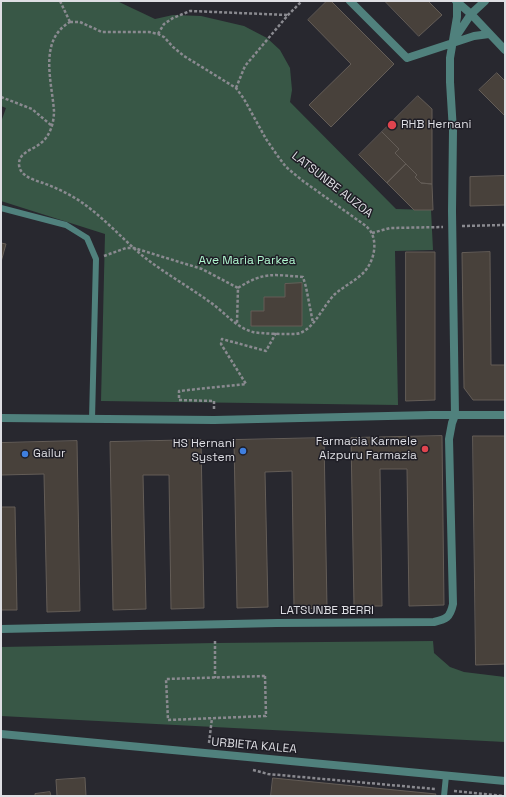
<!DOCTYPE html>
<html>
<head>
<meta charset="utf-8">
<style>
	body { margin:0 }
	#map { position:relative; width:506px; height:797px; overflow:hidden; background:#28282f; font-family:"Space Grotesk",sans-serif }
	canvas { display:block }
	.frame { position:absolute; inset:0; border:2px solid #dedee3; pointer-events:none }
</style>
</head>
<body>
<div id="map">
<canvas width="506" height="797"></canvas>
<div class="frame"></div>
</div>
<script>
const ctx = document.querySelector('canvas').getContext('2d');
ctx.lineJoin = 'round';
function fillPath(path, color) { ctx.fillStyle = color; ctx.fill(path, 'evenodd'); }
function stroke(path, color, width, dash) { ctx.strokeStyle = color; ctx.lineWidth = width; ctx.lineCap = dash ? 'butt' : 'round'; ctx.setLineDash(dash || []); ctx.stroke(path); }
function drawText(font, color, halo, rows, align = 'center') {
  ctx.font = font + ' "Space Grotesk",sans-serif'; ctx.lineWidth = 3; ctx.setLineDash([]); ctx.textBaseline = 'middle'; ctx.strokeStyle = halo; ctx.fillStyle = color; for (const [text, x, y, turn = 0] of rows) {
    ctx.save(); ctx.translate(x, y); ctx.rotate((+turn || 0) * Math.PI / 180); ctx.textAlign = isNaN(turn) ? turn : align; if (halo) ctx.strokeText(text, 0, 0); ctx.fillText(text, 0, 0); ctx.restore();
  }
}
fillPath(new Path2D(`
	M1,1H117L155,19L173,15L201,16L244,26L267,38L280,50L290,68L292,90L290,102L396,209L431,210L433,250L395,251L398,405L101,401L105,234L1,201V122L6,108L1,106Z
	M433,641L434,653L450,667L464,672L505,677V742L1,716V647L215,643Z`), '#385746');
const building = new Path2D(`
	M327,1H331L394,64L331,127L309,105L351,64L308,20Z
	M385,1H428L442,15L419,36Z
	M497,73L505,81V116L479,90Z
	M418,96L432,109V184L421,183L415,177L417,175L395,153L399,149L382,132Z
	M382,132L399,149L395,153L406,164L387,183L359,155Z
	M406,164L417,175L415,177L421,183L432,184L433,210H414L387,183Z
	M505,176V205L470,206V177Z
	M1,243L6,244L1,262Z
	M406,252H435V400L406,401Z
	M490,252L491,365H505V400H473L464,388L462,253Z
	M302,283V326H251V311H264V297H285V284Z
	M442,436L444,605L409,606L407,469H380L382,606H354L351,438Z
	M473,436H505V664L476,665Z
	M324,438L327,608L294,609L292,471L265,472L268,607L237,608L234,440Z
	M201,440L204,608L171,609L169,475H143L146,609L113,610L110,442Z
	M77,441L80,611L47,612L44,474L1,475V443Z
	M1,507H15L17,610H1Z
	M85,778L86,796H57L56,780Z
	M273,778L436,794L435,796H271Z
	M50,792L51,796H35V794Z`);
fillPath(building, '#48413b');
stroke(building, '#645d57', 1);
stroke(new Path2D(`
	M60,1L70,22
	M70,22H80L102,32H149L158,34L164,37L173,47L184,56L236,88L244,99L266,139L277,155L286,167L303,181L366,226C368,228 371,231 372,234C378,247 372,266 361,275C353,282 343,287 335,294C323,305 313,333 295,334C285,334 263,334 253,332C237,328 226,314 214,305C191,288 166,274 144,257C121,238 101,214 75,198C65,192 54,187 43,183C37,181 30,179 25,175C22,173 19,169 19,164C19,152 33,150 41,143C50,136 54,123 54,111C52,82 38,40 70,22Z
	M158,34L164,24L173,18L190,11L288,15
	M236,88L245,66L288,15L302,1
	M1,97L32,109L52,126
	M462,226L505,225
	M372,233L390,228L443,227
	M104,256L126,248H134L202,269L238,288L237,323
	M238,288C264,271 275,275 303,277L306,287L313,323
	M214,409V401L179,400V391L246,384L221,344L222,339L266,351L276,333
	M215,641V678
	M265,676L266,716L168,720L166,679Z
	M209,743L212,718
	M253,770L268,774L435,789
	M454,791L505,796`), '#8a8a90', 2.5, [3, 2]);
stroke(new Path2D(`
	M1,208L66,225L87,238L96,259L92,419
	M444,796L446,776`), '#50817d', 6);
stroke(new Path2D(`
	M350,1L407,58L474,36L489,34
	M456,1L471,14L505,50
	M453,41L471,14L485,1
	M1,418L214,420L431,415H505
	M1,629L277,623L434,622C446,619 450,618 453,604L449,439L452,423L455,415L452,211L453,131L450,82V58L457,17V2
	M1,734L505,781`), '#50817d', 8);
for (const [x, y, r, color] of [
	[392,125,5,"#e0444e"],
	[425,449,4,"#e0444e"],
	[243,451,4,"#3f7fe0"],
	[25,454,4,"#3f7fe0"]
]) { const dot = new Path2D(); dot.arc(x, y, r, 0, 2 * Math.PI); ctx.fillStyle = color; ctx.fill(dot); stroke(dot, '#1f1e26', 1.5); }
drawText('12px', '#dedee3', '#1f1e26', [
	["RHB Hernani",401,125],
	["Farmacia Karmele",417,442,"right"],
	["Aizpuru Farmazia",417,456,"right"],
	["HS Hernani",235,444,"right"],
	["System",235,458,"right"],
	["Gailur",33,454]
], 'left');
drawText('12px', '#dedee3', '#1f1e26', [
	["LATSUNBE AUZOA",332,185,38],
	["LATSUNBE BERRI",327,611],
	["URBIETA KALEA",254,746,5]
]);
drawText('12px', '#b0f6cf', '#1f1e26', [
	["Ave Maria Parkea",247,261]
]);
</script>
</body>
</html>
